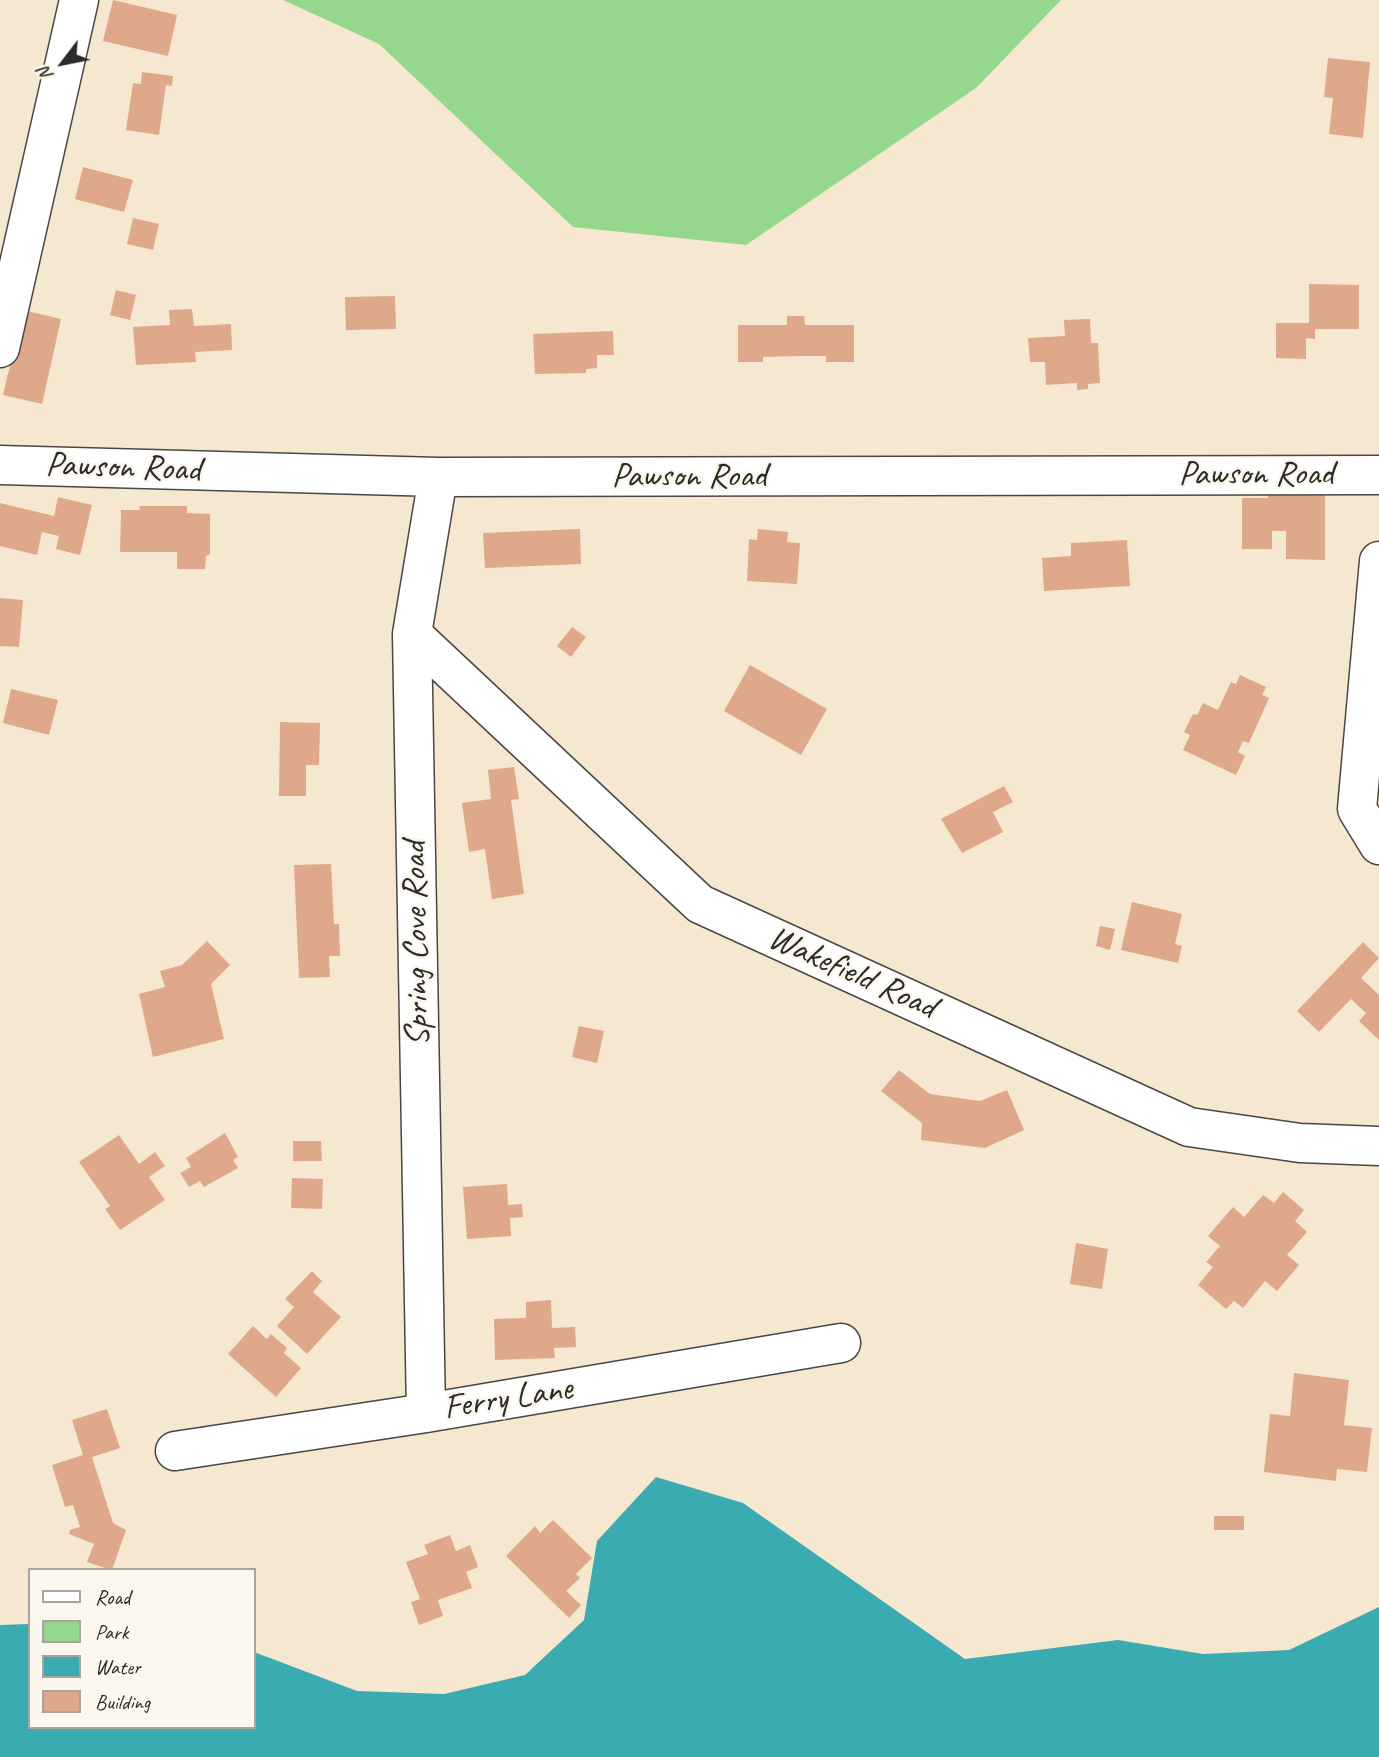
<!DOCTYPE html>
<html>
<head>
<meta charset="utf-8">
<style>
	body { margin:0 }
	#map { position:relative; width:1379px; height:1757px; overflow:hidden; background:#f6e7d0; font-family:Caveat,sans-serif }
	canvas { display:block }
	.legend { position:absolute; left:28px; top:1568px; width:228px; height:161px; box-sizing:border-box; background:#fbf7ec; border:2px solid #a8a59f; margin:0; padding:9px 12px; list-style:none; font-size:21px; color:#2b2b2b }
	.legend li { display:flex; align-items:center; gap:14px; height:35px }
	.legend b { width:35px; border:2px solid #a8a59f }
	.north { position:absolute; left:28px; top:28px; width:70px; height:70px; -webkit-text-stroke:5px #fbf7ec; paint-order:stroke; rotate:238deg; font-size:19px; font-weight:700; line-height:28px; text-align:center; color:#2b2b2b }
	.north::after { content:''; display:block; margin:auto; width:24px; height:32px; background:#2b2b2b; clip-path:polygon(50% 0,100% 100%,50% 72%,0 100%) }
</style>
</head>
<body>
<div id="map">
<canvas width="1379" height="1757"></canvas>
<ul class="legend">
<li><b style="height:9px;background:#fff"></b>Road</li>
<li><b style="height:19px;background:#96d78e"></b>Park</li>
<li><b style="height:19px;background:#39abb1"></b>Water</li>
<li><b style="height:19px;background:#e0a88a"></b>Building</li>
</ul>
<div class="north">N</div>
</div>
<script>
const ctx = document.querySelector('canvas').getContext('2d');
ctx.lineJoin = 'round';
function fillPath(path, color) { ctx.fillStyle = color; ctx.fill(path, 'evenodd'); }
function stroke(path, color, width, dash) { ctx.strokeStyle = color; ctx.lineWidth = width; ctx.lineCap = dash ? 'butt' : 'round'; ctx.setLineDash(dash || []); ctx.stroke(path); }
function drawText(font, color, halo, rows, align = 'center') {
  ctx.font = font + ' Caveat,sans-serif'; ctx.lineWidth = 5; ctx.setLineDash([]); ctx.textBaseline = 'middle'; ctx.strokeStyle = halo; ctx.fillStyle = color; for (const [text, x, y, turn = 0] of rows) {
    ctx.save(); ctx.translate(x, y); ctx.rotate((+turn || 0) * Math.PI / 180); ctx.textAlign = isNaN(turn) ? turn : align; if (halo) ctx.strokeText(text, 0, 0); ctx.fillText(text, 0, 0); ctx.restore();
  }
}
fillPath(new Path2D(`
	M283,0H1061L976,88L746,245L573,227L379,44Z`), '#96d78e');
fillPath(new Path2D(`
	M656,1477L743,1503L965,1659L1118,1640L1203,1654L1289,1650L1379,1607V1757H0V1625L30,1624V1727H254V1652L357,1691L444,1694L525,1675L584,1620L597,1541Z`), '#39abb1');
fillPath(new Path2D(`
	M113,0L177,15L168,56L103,41Z
	M1328,58L1370,62L1363,138L1329,134L1333,98L1324,97Z
	M142,72L173,76L172,86L166,85L159,135L126,130L133,83L141,84Z
	M83,167L133,180L124,212L75,199Z
	M133,218L159,224L153,250L127,244Z
	M1309,284L1359,285V329H1315V339L1306,338V359L1276,358V323H1309Z
	M116,290L136,295L130,320L110,315Z
	M395,296L396,329L346,330L345,297Z
	M192,309L194,326L231,324L232,350L195,352L196,362L136,365L133,327L170,325L169,310Z
	M23,310L61,319L42,404L3,395Z
	M787,316H804L805,325H854V362H826V356H801L763,357V362H738V325H787Z
	M1090,319L1091,343H1098L1100,383L1088,384V389L1077,390V383L1046,385L1045,362H1030L1028,338L1065,336L1064,320Z
	M613,331L614,355H597V368L586,369V373L535,374L533,334Z
	M1325,488V560L1286,559V531H1272V549H1242V498H1268V491Z
	M58,497L92,505L80,555L56,549L59,536L42,532L37,555L0,546V503L54,516Z
	M139,506H187V513L210,514V554L206,556L205,569H177V552H120L121,510H140Z
	M580,529L581,564L485,568L483,533Z
	M758,529L788,532L787,542L800,543L797,584L747,581L749,539L757,540Z
	M1127,540L1130,586L1044,591L1042,558L1071,556V543Z
	M0,598L23,600L19,647L0,646Z
	M572,627L586,637L571,657L557,646Z
	M750,665L827,709L801,755L724,711Z
	M1240,675L1266,687L1262,695L1269,698L1249,743L1243,741L1238,752L1245,756L1236,775L1183,750L1190,735L1184,732L1193,714L1197,715L1203,703L1218,710L1231,682L1236,684Z
	M11,689L58,700L49,735L3,723Z
	M280,722L320,723L319,765H306V796H279Z
	M514,767L519,799L511,800L524,894L492,899L485,849L469,852L462,803L491,799L488,770Z
	M1004,786L1013,802L993,812L1003,832L962,853L941,819Z
	M331,864L334,924H339L340,956H329L330,977L299,978L294,865Z
	M1132,902L1182,914L1175,944L1182,946L1178,963L1121,950Z
	M1100,926L1115,929L1110,950L1096,946Z
	M207,941L230,965L211,984L224,1039L153,1057L139,994L165,987L160,971L182,965Z
	M1363,942L1379,958L1361,978L1379,995V1040L1359,1021L1366,1013L1351,999L1319,1032L1297,1011Z
	M579,1026L604,1031L597,1063L572,1057Z
	M899,1070L930,1094L980,1101L1007,1090L1024,1130L985,1148L921,1140L922,1123L881,1091Z
	M225,1133L238,1157L233,1160L238,1168L204,1187L200,1181L189,1187L180,1173L191,1167L186,1158Z
	M119,1135L139,1164L155,1152L165,1166L149,1177L165,1200L120,1230L105,1209L110,1206L79,1162Z
	M293,1141H321L322,1161H293Z
	M292,1178L323,1179L322,1209L291,1208Z
	M507,1184L508,1205L522,1204L523,1217L510,1218L511,1236L467,1239L463,1187Z
	M1283,1192L1304,1210L1295,1221L1307,1232L1287,1255L1299,1265L1277,1291L1265,1281L1243,1308L1234,1301L1226,1309L1198,1285L1213,1267L1206,1262L1220,1246L1208,1236L1233,1207L1244,1217L1263,1195L1274,1203Z
	M1076,1243L1108,1249L1102,1289L1070,1284Z
	M312,1271L322,1281L313,1292L341,1317L307,1354L277,1326L294,1307L285,1299Z
	M551,1300L552,1328L575,1327L576,1347L554,1348L555,1358L495,1360L494,1319L526,1318V1302Z
	M253,1326L267,1339L271,1334L287,1348L284,1353L301,1368L276,1397L228,1354Z
	M1294,1373L1349,1380L1344,1425L1372,1428L1367,1472L1337,1469L1336,1481L1264,1472L1270,1414L1290,1416Z
	M107,1409L120,1448L92,1457L113,1523L126,1530L112,1570L87,1562L94,1544L69,1534L70,1530L80,1527L73,1505L65,1507L52,1465L83,1455L72,1420Z
	M1214,1516H1244V1530H1214Z
	M553,1520L592,1558L576,1574L580,1578L566,1591L581,1605L569,1618L506,1556L535,1526L540,1533Z
	M450,1535L456,1551L470,1545L478,1567L466,1572L472,1588L438,1600L443,1616L419,1625L411,1602L420,1599L406,1562L428,1554L424,1545Z`), '#e0a88a');
const minor = new Path2D(`
	M0,348L79,0
	M0,465L438,477L1379,475
	M1379,561L1357,809L1379,845
	M412,634L700,904L1189,1127L1300,1143L1379,1146
	M426,1413L412,634L438,477
	M175,1451L426,1413L841,1343`);
stroke(minor, '#494744', 41);
stroke(minor, '#fff', 38);
drawText('35px', '#2b2b2b', '#fbf7ec', [
	["Pawson Road",123,468,2],
	["Pawson Road",1256,475],
	["Pawson Road",689,477],
	["Spring Cove Road",417,944,-91],
	["Wakefield Road",852,973,24],
	["Ferry Lane",508,1399,-9]
]);
</script>
</body>
</html>
